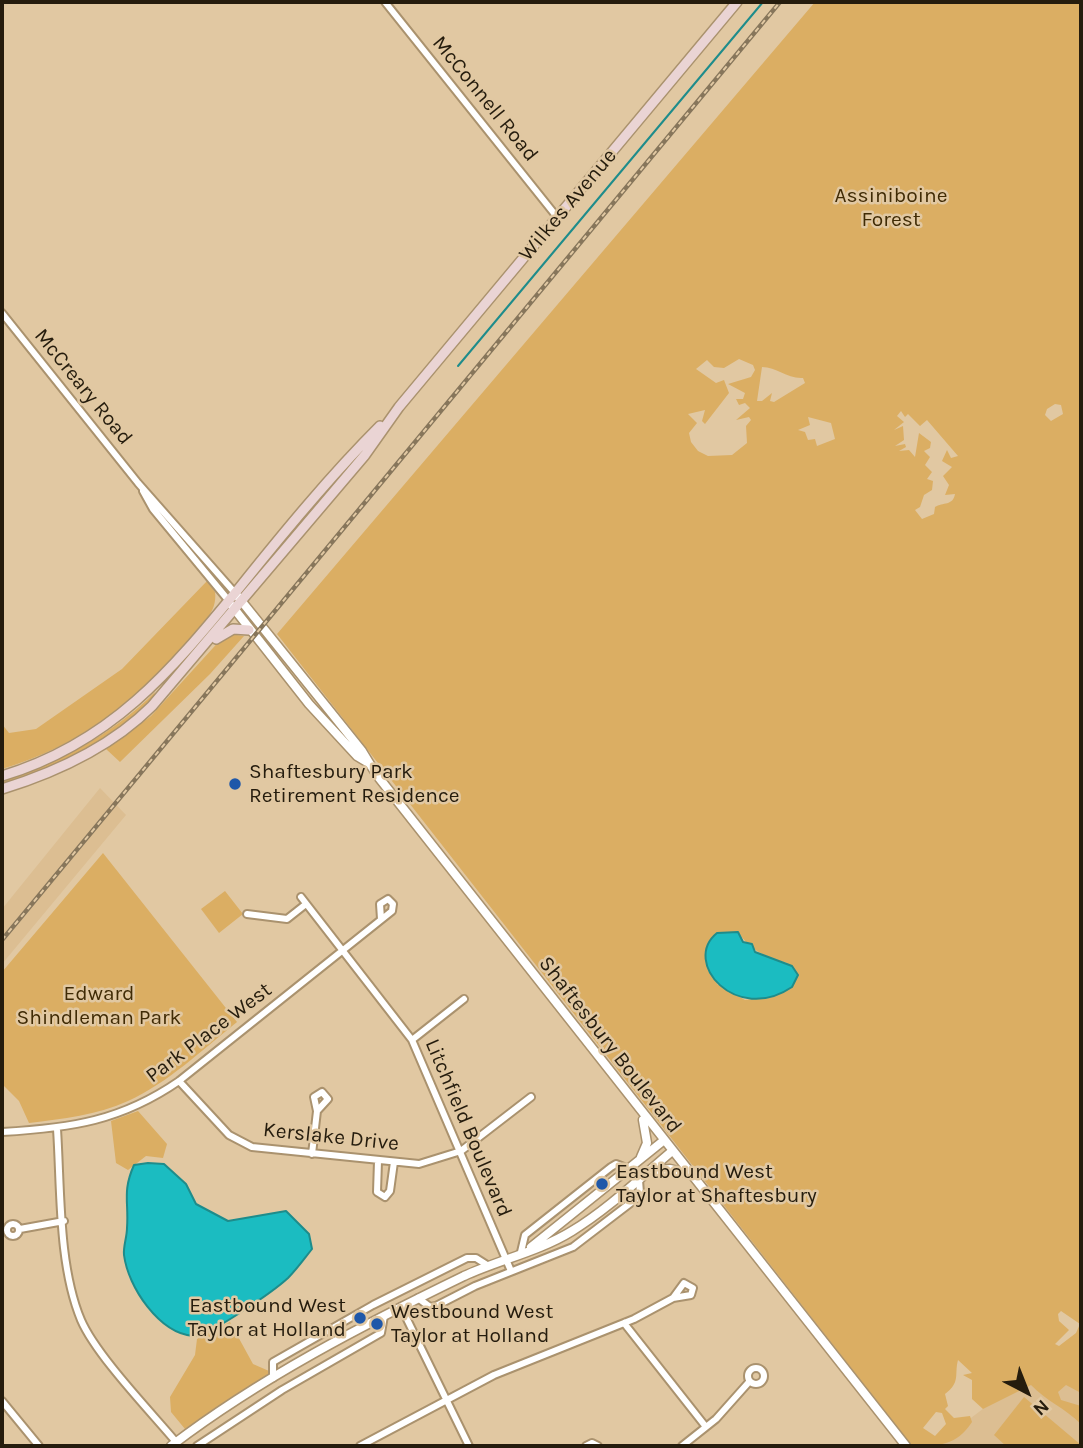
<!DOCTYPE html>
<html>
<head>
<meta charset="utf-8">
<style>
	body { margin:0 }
	#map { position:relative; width:1083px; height:1448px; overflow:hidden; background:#e1c8a2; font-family:Karla,sans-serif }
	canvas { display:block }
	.frame { position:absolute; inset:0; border:4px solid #251c0d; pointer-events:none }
	.north { position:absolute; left:992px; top:1357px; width:70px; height:70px; -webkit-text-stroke:5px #e1c8a2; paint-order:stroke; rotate:138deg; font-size:19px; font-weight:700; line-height:28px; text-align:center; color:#251c0d }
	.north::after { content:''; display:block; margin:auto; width:24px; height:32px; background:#251c0d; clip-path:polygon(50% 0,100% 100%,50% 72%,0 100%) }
</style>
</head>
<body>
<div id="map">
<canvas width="1083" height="1448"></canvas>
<div class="frame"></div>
<div class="north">N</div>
</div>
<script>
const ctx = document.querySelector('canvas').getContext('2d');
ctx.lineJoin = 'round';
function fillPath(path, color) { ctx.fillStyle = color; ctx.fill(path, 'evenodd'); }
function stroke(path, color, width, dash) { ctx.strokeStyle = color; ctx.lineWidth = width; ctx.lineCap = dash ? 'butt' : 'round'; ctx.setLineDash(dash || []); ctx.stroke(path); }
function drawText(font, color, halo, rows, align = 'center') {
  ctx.font = font + ' Karla,sans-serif'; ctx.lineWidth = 5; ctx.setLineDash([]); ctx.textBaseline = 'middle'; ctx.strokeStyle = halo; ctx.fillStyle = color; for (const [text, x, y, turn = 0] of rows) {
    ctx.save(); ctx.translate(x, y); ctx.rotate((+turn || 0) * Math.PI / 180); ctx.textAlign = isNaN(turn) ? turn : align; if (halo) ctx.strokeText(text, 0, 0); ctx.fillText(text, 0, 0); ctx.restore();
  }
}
fillPath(new Path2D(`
	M100,788L126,815L2,964V909Z
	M1054,1355L1081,1386V1446H934Z`), '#dcbe92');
fillPath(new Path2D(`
	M815,2H1081V1393L1066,1385L1058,1392L1061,1400L1081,1406V1424C1065,1408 1046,1401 1031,1385L983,1409L972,1399V1380L963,1375L972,1373L958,1360C954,1375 961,1382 945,1394L948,1406L945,1409L954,1418L970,1416L972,1422C956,1446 939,1446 912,1446L277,634ZM739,359L753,365L755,370L751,377L728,384L745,393L743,399H736L739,405L745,403L750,408L736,420L749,417L751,420L746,426L747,443L732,455L708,456L698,451L691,442L689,433L697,423L688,414L705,410L702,421L705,424L729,393L724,380L716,383L696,369L707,360L714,367L724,368ZM762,367C777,367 787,379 803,378L805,383L774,402L770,401L772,393L762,401H757ZM1055,404L1061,405L1063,414L1051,421L1045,415L1047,409ZM901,411L905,417L908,414L920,426L927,420L958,456L951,458L947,450L942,461L952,467L943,476L949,485L945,495L955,494C953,506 943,502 935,507L934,514L922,519L915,510L920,507L924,495L932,490L933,481L927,479L932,472L925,465L930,457L924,451L930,448L931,442L919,433L915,457L909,450L899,451L906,447L905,444L895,446L904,440L903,426L894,430L904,422L897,416ZM808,417L831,423L835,439L817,446L815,439L808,440L805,432L798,430L810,425ZM738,932C751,951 764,956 787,963L776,996L745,1000L717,984V933ZM1061,1311L1080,1324L1076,1333L1059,1346L1055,1344L1069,1330L1059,1321L1058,1314ZM936,1412L942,1413L946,1424L935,1436L923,1428Z
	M207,581L215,592C218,612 200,627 188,641C134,705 82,744 2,769V724L9,733L36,729L122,669Z
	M230,634L244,636L210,674L120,762L106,749L151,716L223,637Z
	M155,692C149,728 36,774 2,785V780C60,762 112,735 155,692Z
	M103,853L237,1022C203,1049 168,1083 128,1101C98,1115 62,1119 29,1123L19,1101L2,1084V972Z
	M225,891L243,914L219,933L201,909Z
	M138,1111L167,1144L163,1158L146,1156L128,1170L116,1163L111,1121Z
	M230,1322L253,1364L269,1371L267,1377L185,1429L171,1412L170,1397L195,1355L197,1339Z
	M1024,1397L1081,1445V1446H1006L994,1435Z`), '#dbae63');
const water = new Path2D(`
	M738,932L743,942L752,944L755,952L792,966L798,975L792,987C736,1025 681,962 717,933Z
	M148,1163L164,1164L186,1184L196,1204L228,1221L286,1211L309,1234L312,1249C304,1259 297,1269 288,1278C275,1290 207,1338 193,1336C159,1333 128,1287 124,1255C123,1247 127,1237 127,1228C129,1202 122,1192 134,1165Z`);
fillPath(water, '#1bbcc1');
stroke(water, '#1e8c8b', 2);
stroke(new Path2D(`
	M458,366L763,2`), '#1e8c8b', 2);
const minor = new Path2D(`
	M385,2L557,217
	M2,313L138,483L235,593
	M143,491L153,509L229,601
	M301,897L412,1040L511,1271
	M247,914L287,919L306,904
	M412,1040L464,999
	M179,1081L229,1135L252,1147L419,1164L461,1151L531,1097
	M322,1092L328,1099L317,1111L314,1097Z
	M57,1129C61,1188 58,1265 81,1320C96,1355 150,1411 176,1442
	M2,1132C71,1128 121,1121 179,1081L392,911L393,904L388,899L380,904L381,919
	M312,1154L317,1111
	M378,1161L377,1192L385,1197L390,1191L394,1162
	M7 1230a6 6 0 1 1 12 0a6 6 0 1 1-12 0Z
	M20,1229L64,1221
	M521,1252L525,1235L611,1167L616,1164L629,1169
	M684,1283L693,1288L691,1295L673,1298Z
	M418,1298L430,1307L436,1306L475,1286L573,1247L637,1198L640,1193L639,1180
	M401,1307L469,1446
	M624,1323L706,1427
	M748 1376a8 8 0 1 1 16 0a8 8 0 1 1-16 0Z
	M273,1378V1362L373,1305L467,1258H476L487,1265
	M2,1401L39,1446
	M197,1446L282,1390L381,1333L384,1316
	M360,1446L494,1375L634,1319L673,1298
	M586,1446L592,1443L598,1446
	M682,1446L716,1419L749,1382`);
const tertiary = new Path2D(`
	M235,593L362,751L376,774L906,1446
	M232,606L309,704L357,756L367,762
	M641,1157L647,1143L643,1120
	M653,1171L670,1169L687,1173
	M531,1247L663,1141
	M171,1446C260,1378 363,1325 464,1276C499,1260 540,1251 572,1231C608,1209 639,1179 671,1152`);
const secondary = new Path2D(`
	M216,639L233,629L249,630
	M2,776C111,743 170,672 240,587C284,532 330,476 380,426
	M2,789C57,772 111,747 152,706L365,455L399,407L737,2`);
stroke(minor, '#aa926e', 10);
stroke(tertiary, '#aa926e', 11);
stroke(secondary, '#aa926e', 12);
stroke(minor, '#fff', 6);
stroke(tertiary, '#fff', 8);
stroke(secondary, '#ead4d4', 9);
const rail = new Path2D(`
	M2,940L780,2`);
stroke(rail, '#87765b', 4.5);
stroke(rail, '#e1c8a2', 2, [5]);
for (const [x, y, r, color] of [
	[235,784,7,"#1f58a9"],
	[602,1184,7,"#1f58a9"],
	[360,1318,7,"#1f58a9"],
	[377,1324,7,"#1f58a9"]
]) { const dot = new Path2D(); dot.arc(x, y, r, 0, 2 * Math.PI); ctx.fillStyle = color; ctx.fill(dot); stroke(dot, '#e1c8a2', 2.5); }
drawText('21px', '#251c0d', '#e1c8a2', [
	["McConnell Road",485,99,51],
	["Wilkes Avenue",568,205,-50],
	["McCreary Road",83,387,51],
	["Park Place West",209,1033,-37],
	["Shaftesbury Boulevard",610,1045,52],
	["Litchfield Boulevard",468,1128,67],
	["Kerslake Drive",331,1137,6]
]);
drawText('21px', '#402b05', '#e1c8a2', [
	["Assiniboine",891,196],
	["Forest",891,220],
	["Edward",99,994],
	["Shindleman Park",99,1018]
]);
drawText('21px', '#251c0d', '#e1c8a2', [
	["Shaftesbury Park",249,772],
	["Retirement Residence",249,796],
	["Eastbound West",616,1172],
	["Taylor at Shaftesbury",616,1196],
	["Eastbound West",346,1306,"right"],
	["Taylor at Holland",346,1330,"right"],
	["Westbound West",391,1312],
	["Taylor at Holland",391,1336]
], 'left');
</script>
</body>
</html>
